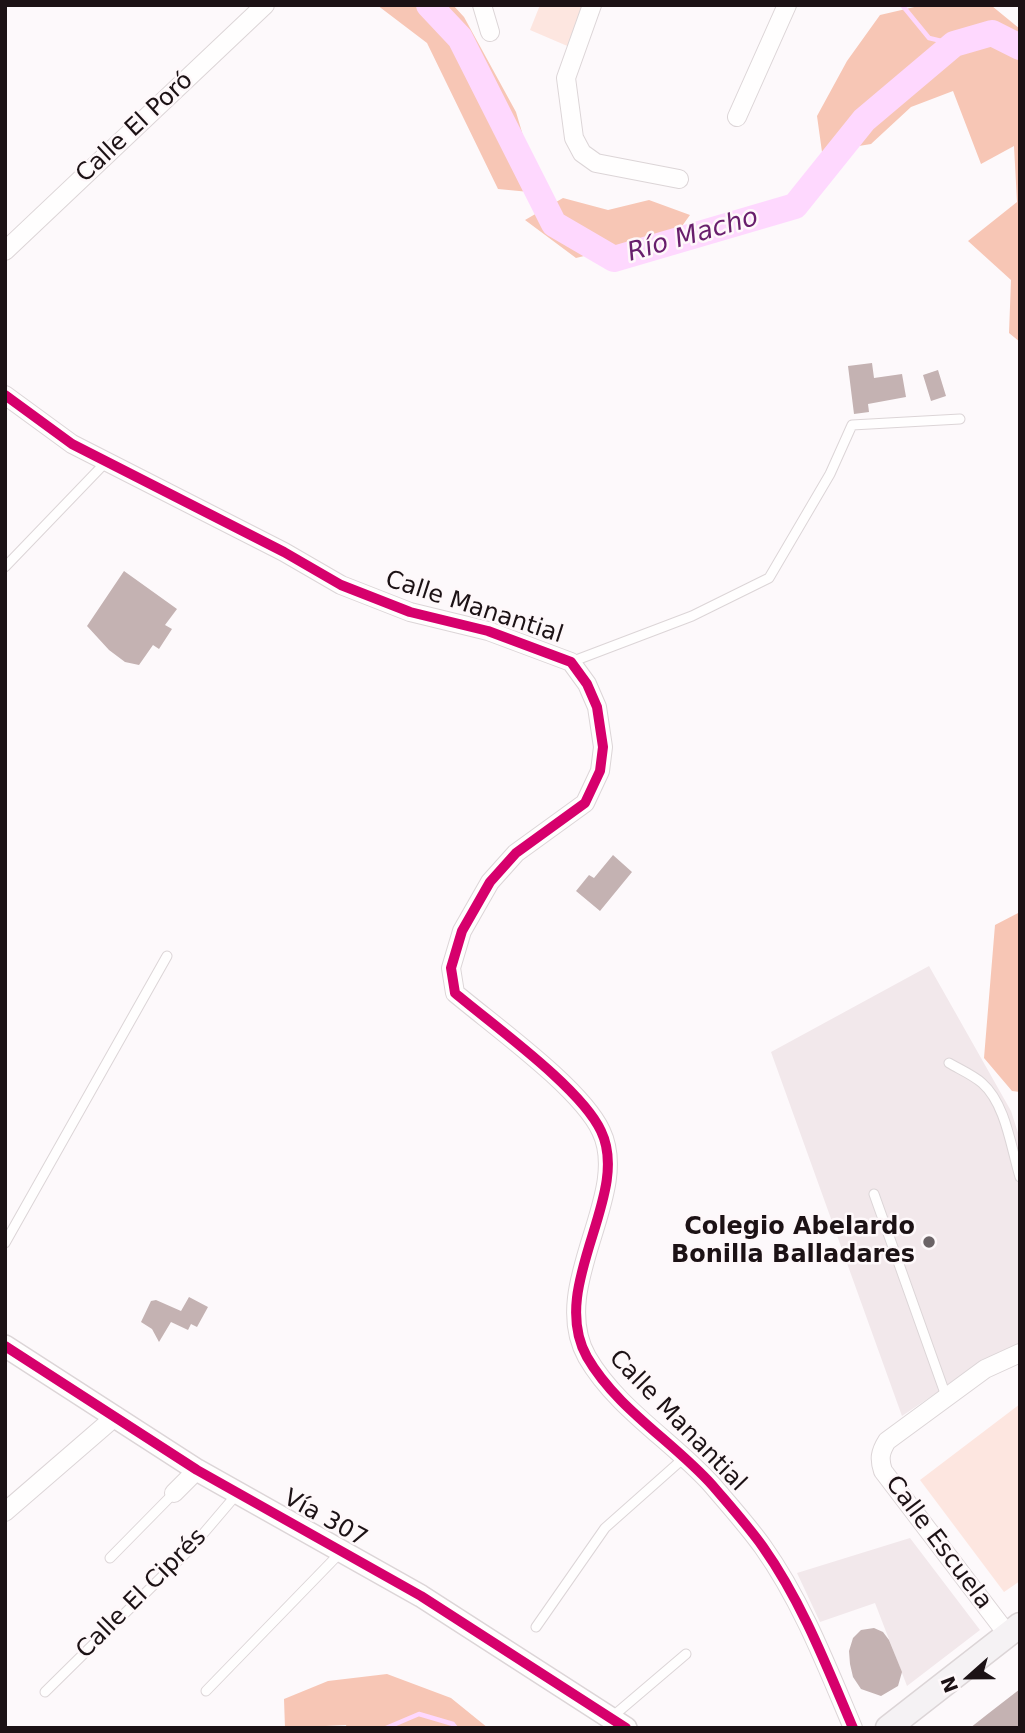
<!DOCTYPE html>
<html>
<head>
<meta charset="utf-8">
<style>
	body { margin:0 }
	#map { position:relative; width:1025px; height:1733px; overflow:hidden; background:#fdf9fb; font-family:"DejaVu Sans",sans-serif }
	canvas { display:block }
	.frame { position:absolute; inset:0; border:7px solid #1c1215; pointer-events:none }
	.north { position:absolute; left:934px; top:1642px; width:70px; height:70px; -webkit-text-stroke:5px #fef8fa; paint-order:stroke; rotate:249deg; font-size:19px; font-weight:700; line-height:28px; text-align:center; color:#1c1215 }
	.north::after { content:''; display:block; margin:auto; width:24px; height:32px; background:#1c1215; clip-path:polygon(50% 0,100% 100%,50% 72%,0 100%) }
</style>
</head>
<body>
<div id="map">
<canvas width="1025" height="1733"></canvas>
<div class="frame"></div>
<div class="north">N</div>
</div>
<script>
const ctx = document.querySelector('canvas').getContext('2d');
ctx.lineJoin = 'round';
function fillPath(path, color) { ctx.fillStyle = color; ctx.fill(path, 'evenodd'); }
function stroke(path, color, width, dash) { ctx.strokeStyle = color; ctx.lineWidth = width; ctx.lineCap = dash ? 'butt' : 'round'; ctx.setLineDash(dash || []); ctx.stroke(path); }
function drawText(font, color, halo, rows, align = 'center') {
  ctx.font = font + ' "DejaVu Sans",sans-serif'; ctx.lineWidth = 5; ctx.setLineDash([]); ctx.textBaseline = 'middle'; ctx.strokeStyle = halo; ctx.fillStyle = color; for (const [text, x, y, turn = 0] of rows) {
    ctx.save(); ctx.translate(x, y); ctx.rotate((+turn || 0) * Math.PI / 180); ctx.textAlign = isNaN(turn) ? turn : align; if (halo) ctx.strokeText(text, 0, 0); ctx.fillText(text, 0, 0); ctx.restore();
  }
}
fillPath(new Path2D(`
	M929,966L1011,1111L1020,1139V1344L990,1357L902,1416L771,1052Z
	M910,1538L980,1630L907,1686L875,1603L820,1622L797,1573Z`), '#f2e8eb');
fillPath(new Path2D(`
	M540,5H591L572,48L530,30Z
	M1020,1404V1581L1004,1592L920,1480Z`), '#fde6e0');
fillPath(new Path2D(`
	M377,5H453L464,17L516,112L540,193L498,189L427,43Z
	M923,5L992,6L1020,29V342L1009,333L1011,280L968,241L1017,202L1014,146L981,164L953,91L911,107L871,144L822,152L817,116L847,61L880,15Z
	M563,198L608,210L649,200L690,215L677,233L576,258L525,220Z
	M1020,912V1092L1012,1091L984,1058L995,925Z
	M387,1674L451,1698L488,1728H347L346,1725L285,1728L284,1699L328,1681Z`), '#f7c6b5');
stroke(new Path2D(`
	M902,5L929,38L954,44
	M386,1728L419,1714L453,1724L456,1728`), '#fed8fe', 4.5);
stroke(new Path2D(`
	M429,5L460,38L554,224L614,259L795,206L864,120L954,44L992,33L1020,47`), '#fed8fe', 26);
fillPath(new Path2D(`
	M872,363L874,378L902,374L906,397L868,404L869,412L854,414L848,366Z
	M938,370L946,396L931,401L923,375Z
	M124,571L177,609L165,625L172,629L159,649L153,645L139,665L125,662L109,650L87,626Z
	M613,855L632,872L600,911L576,891L589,875L594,878Z
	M189,1297L208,1307L197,1327L191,1324L188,1330L171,1322L159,1342L152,1329L141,1322L151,1301L156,1300L181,1311Z
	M874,1628L883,1632L889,1640L902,1672L898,1686L881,1696L861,1689L853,1677L850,1664L849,1651L853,1638L861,1630Z
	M1020,1689V1728H970L989,1713Z`), '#c4b2b2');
const service = new Path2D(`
	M5,567L106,462
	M571,662L692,616L769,578L830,474L852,425L960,419
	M949,1063C959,1069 973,1075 982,1083C1006,1104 1011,1148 1020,1177
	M874,1194L946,1396
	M5,1243L167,956
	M110,1558L174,1493
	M536,1627L605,1528L685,1457
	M206,1691L341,1552
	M45,1692L191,1548L237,1494
	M612,1717L686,1654`);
const minor = new Path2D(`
	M482,5L490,32
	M592,5L566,78L574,138L582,153L596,163L679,179
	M737,117L787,5
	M5,251L265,5
	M5,395L72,444L284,552L341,585L410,612L488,631L571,662L587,684L597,707L603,747L600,771L585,803L516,853L490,882L462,931L451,968L455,993C494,1026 581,1088 601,1131C632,1195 547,1286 587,1357C617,1409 674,1442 713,1486C730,1506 748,1526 763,1547C802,1602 827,1667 853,1728
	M174,1493L197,1470
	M5,1512L116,1416
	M1008,1635L883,1471C879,1459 880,1452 887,1441L985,1369L1020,1353`);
const tertiary = new Path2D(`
	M5,1346L197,1470L421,1596L626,1728`);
const secondary = new Path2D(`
	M888,1728L1020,1625`);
stroke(service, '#dcd5d7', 11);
stroke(minor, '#dcd5d7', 20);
stroke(tertiary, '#dcd5d7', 24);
stroke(secondary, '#dcd5d7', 27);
stroke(service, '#fffefe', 9);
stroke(minor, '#fffefe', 18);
stroke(tertiary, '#fffefe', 21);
stroke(secondary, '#f5f2f4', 24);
stroke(new Path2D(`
	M5,395L72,444L284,552L341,585L410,612L488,631L571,662L587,684L597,707L603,747L600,771L585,803L516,853L490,882L462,931L451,968L455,993C494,1026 581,1088 601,1131C632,1195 547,1286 587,1357C617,1409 674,1442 713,1486C730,1506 748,1526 763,1547C802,1602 827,1667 853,1728
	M5,1346L197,1470L421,1596L626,1728`), '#d6006c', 10);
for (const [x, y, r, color] of [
	[929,1242,7,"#6b6366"]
]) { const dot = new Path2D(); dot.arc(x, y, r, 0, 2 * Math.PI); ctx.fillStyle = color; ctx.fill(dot); stroke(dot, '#fef8fa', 2.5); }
drawText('24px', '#1c1215', '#fef8fa', [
	["Calle El Poró",135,128,-43],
	["Calle Manantial",474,608,18],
	["Calle Manantial",677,1421,46],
	["Vía 307",325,1519,29],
	["Calle Escuela",938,1543,53],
	["Calle El Ciprés",142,1594,-45]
]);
drawText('bold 24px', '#1c1215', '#fef8fa', [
	["Colegio Abelardo",915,1228],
	["Bonilla Balladares",915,1256]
], 'right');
drawText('italic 26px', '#681e6c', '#fef8fa', [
	["Río Macho",693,236,-16]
]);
</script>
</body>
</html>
